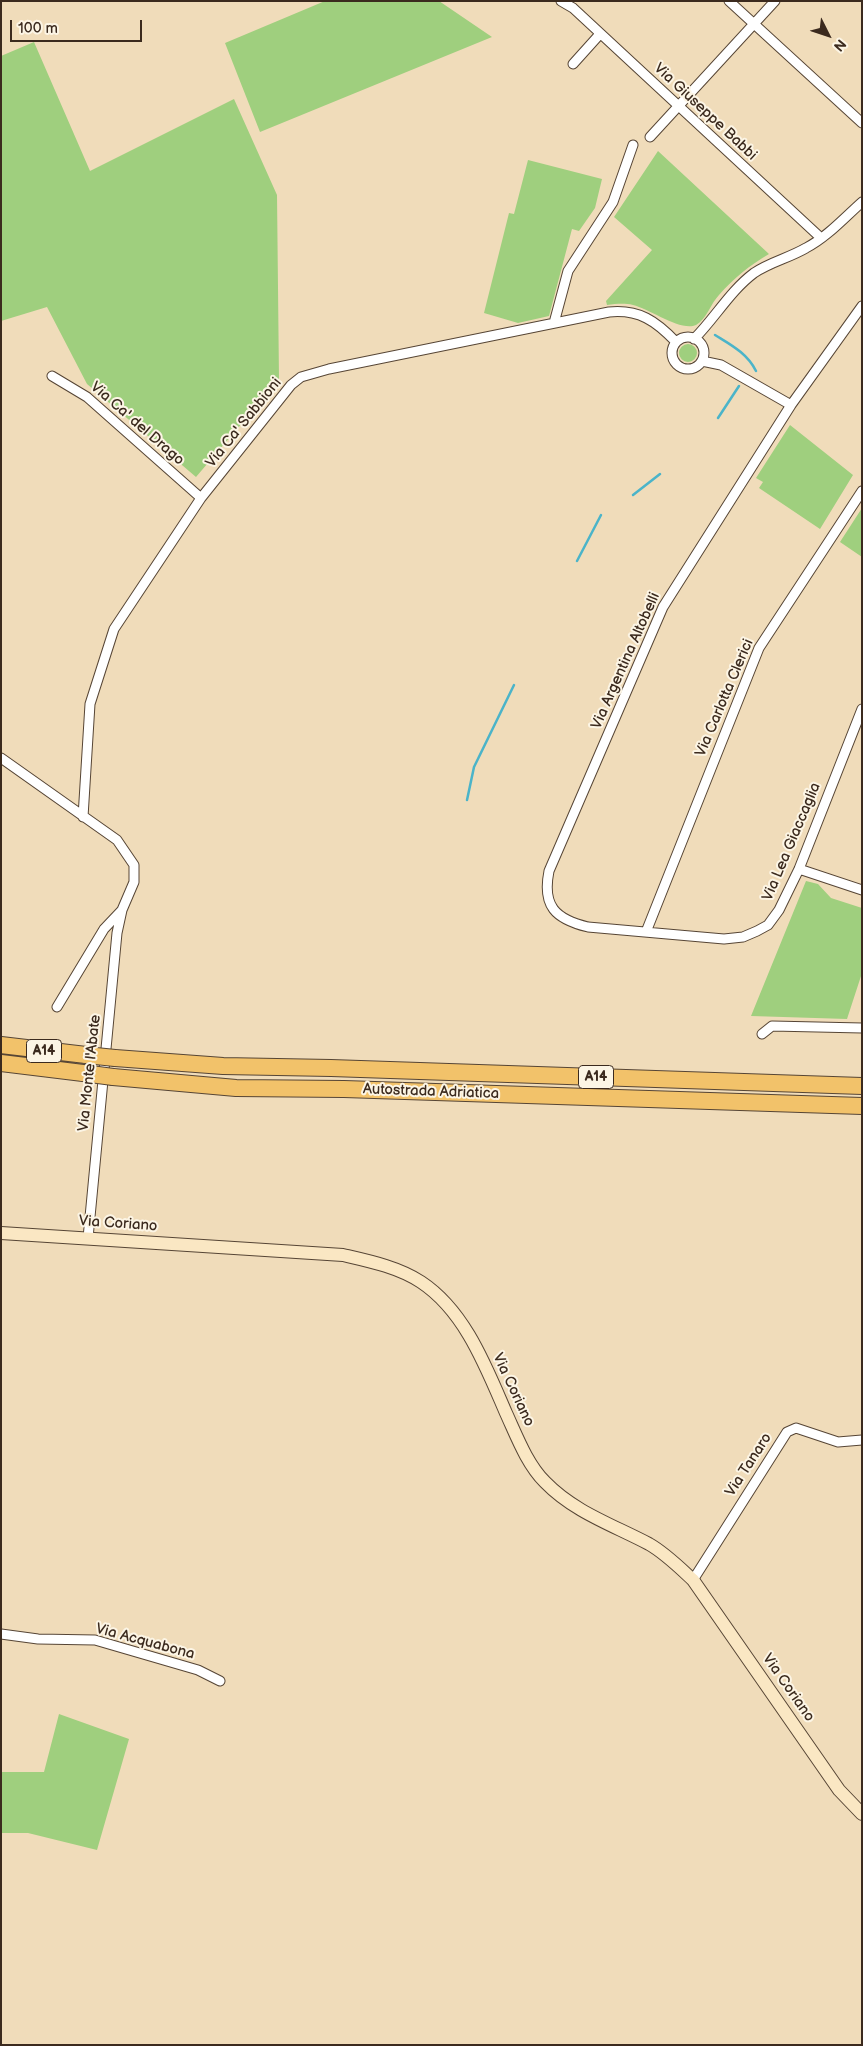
<!DOCTYPE html>
<html>
<head>
<meta charset="utf-8">
<style>
	body { margin:0 }
	#map { position:relative; width:863px; height:2046px; overflow:hidden; background:#f0dcba; font-family:"Balsamiq Sans",sans-serif }
	canvas { display:block }
	.frame { position:absolute; inset:0; border:2px solid #3b2a1e; pointer-events:none }
	.north { position:absolute; left:803px; top:10px; width:50px; height:50px; -webkit-text-stroke:4px #fcf5e5; paint-order:stroke; rotate:131deg; font-size:14px; font-weight:700; line-height:20px; text-align:center; color:#3b2a1e }
	.north::after { content:''; display:block; margin:auto; width:18px; height:22px; background:#3b2a1e; clip-path:polygon(50% 0,100% 100%,50% 72%,0 100%) }
	.scale { position:absolute; left:10px; top:20px; width:132px; height:22px; box-sizing:border-box; border:2px solid #3b2a1e; border-top:0; padding-left:6px; font-size:15px; line-height:18px; white-space:nowrap; color:#3b2a1e; -webkit-text-stroke:4px #fcf5e5; paint-order:stroke }
</style>
</head>
<body>
<div id="map">
<canvas width="863" height="2046"></canvas>
<div class="frame"></div>
<div class="north">N</div>
<div class="scale">100 m</div>
</div>
<script>
const ctx = document.querySelector('canvas').getContext('2d');
ctx.lineJoin = 'round';
function fillPath(path, color) { ctx.fillStyle = color; ctx.fill(path, 'evenodd'); }
function stroke(path, color, width, dash) { ctx.strokeStyle = color; ctx.lineWidth = width; ctx.lineCap = dash ? 'butt' : 'round'; ctx.setLineDash(dash || []); ctx.stroke(path); }
function drawText(font, color, halo, rows, align = 'center') {
  ctx.font = font + ' "Balsamiq Sans",sans-serif'; ctx.lineWidth = 4; ctx.setLineDash([]); ctx.textBaseline = 'middle'; ctx.strokeStyle = halo; ctx.fillStyle = color; for (const [text, x, y, turn = 0] of rows) {
    ctx.save(); ctx.translate(x, y); ctx.rotate((+turn || 0) * Math.PI / 180); ctx.textAlign = isNaN(turn) ? turn : align; if (halo) ctx.strokeText(text, 0, 0); ctx.fillText(text, 0, 0); ctx.restore();
  }
}
fillPath(new Path2D(`
	M325,1H439L492,37L260,132L225,43Z
	M34,42L90,171L234,99L277,195L279,380L196,477L87,384L47,307L1,321V56Z
	M658,151L769,254C750,265 734,278 719,295C711,303 706,320 696,325C681,332 650,309 633,305C624,303 616,304 607,305L606,301L652,250L614,217Z
	M528,160L602,179L595,208L579,231L572,229L549,316L518,323L484,313L509,213L514,214Z
	M679 353a9 9 0 1 1 18 0a9 9 0 1 1-18 0Z
	M790,425L853,475L820,529L759,488L763,482L756,478Z
	M862,508V557L840,542Z
	M806,881L818,884L831,898L862,908V973L847,1019L751,1016Z
	M59,1714L129,1739L97,1850L28,1833H1V1772H44Z`), '#9fcf7e');
stroke(new Path2D(`
	M715,335C731,345 747,353 756,371
	M718,418L739,386
	M633,495L660,474
	M577,561L601,515
	M467,800L474,767L514,685`), '#4bb4c9', 2.5);
const minor = new Path2D(`
	M561,1L573,8L821,238
	M729,1L862,123
	M573,64L600,34
	M650,137L775,1
	M862,306L791,405L663,607L549,871C542,906 555,919 588,927L724,939L743,937L757,931L768,925L779,910L799,869L862,709
	M554,323L568,271L613,202L633,145
	M672 353a16 16 0 1 1 32 0a16 16 0 1 1-32 0Z
	M694,339C715,318 730,291 754,273C770,262 789,258 806,248C827,237 844,218 862,202
	M702,361L721,365L791,405
	M52,376L87,397L201,498
	M1,758L117,840L134,865V882L122,910L117,933L88,1238
	M83,817L90,704L114,629L201,498L291,385L301,377L329,369L609,312C639,309 656,321 676,342
	M799,869L862,890
	M646,932L759,648L862,491
	M57,1007L104,929L122,910
	M762,1034L772,1026L862,1028
	M693,1580L787,1432L796,1428L838,1442L862,1440
	M1,1634L38,1639L95,1640L198,1670L220,1681`);
const secondary = new Path2D(`
	M1,1233L343,1255C369,1261 398,1267 421,1282C465,1311 486,1367 506,1413C517,1437 527,1464 545,1482C574,1512 613,1525 649,1544C665,1553 679,1567 693,1580L839,1790L862,1814`);
const motorway = new Path2D(`
	M1,1045L86,1055
	M115,1058L223,1066L331,1068L862,1086
	M1,1063L83,1073
	M113,1077L236,1088L344,1089L862,1106`);
stroke(minor, '#564535', 11);
stroke(secondary, '#564535', 14);
stroke(motorway, '#564535', 18);
stroke(minor, '#fff', 9);
stroke(secondary, '#fae7c3', 12);
stroke(motorway, '#f2c26a', 16);
const motorwayBridge = new Path2D(`
	M86,1055L115,1058
	M83,1073L113,1077`);
stroke(motorwayBridge, '#564535', 18, []);
stroke(motorwayBridge, '#f2c26a', 16);
for (const [x, y, w] of [
	[44,1051,35],
	[596,1077,35]
]) { const box = new Path2D(); box.roundRect(x - w / 2, y - 11.5, w, 23, 4); ctx.fillStyle = '#fcf5e5'; ctx.fill(box); stroke(box, '#3b2a1e', 1); }
drawText('bold 14px', '#3b2a1e', null, [
	["A14",44,1051],
	["A14",596,1077]
]);
drawText('15px', '#3b2a1e', '#fcf5e5', [
	["Via Giuseppe Babbi",705,112,43],
	["Via Ca' Sabbioni",244,423,-51],
	["Via Ca' del Drago",137,424,41],
	["Via Argentina Altobelli",626,661,-66],
	["Via Carlotta Clerici",725,698,-67],
	["Via Lea Giaccaglia",792,842,-67],
	["Via Monte l'Abate",90,1073,-84],
	["Autostrada Adriatica",431,1092,2],
	["Via Coriano",118,1224,4],
	["Via Coriano",513,1390,65],
	["Via Tanaro",749,1465,-57],
	["Via Acquabona",145,1642,15],
	["Via Coriano",788,1688,55]
]);
</script>
</body>
</html>
